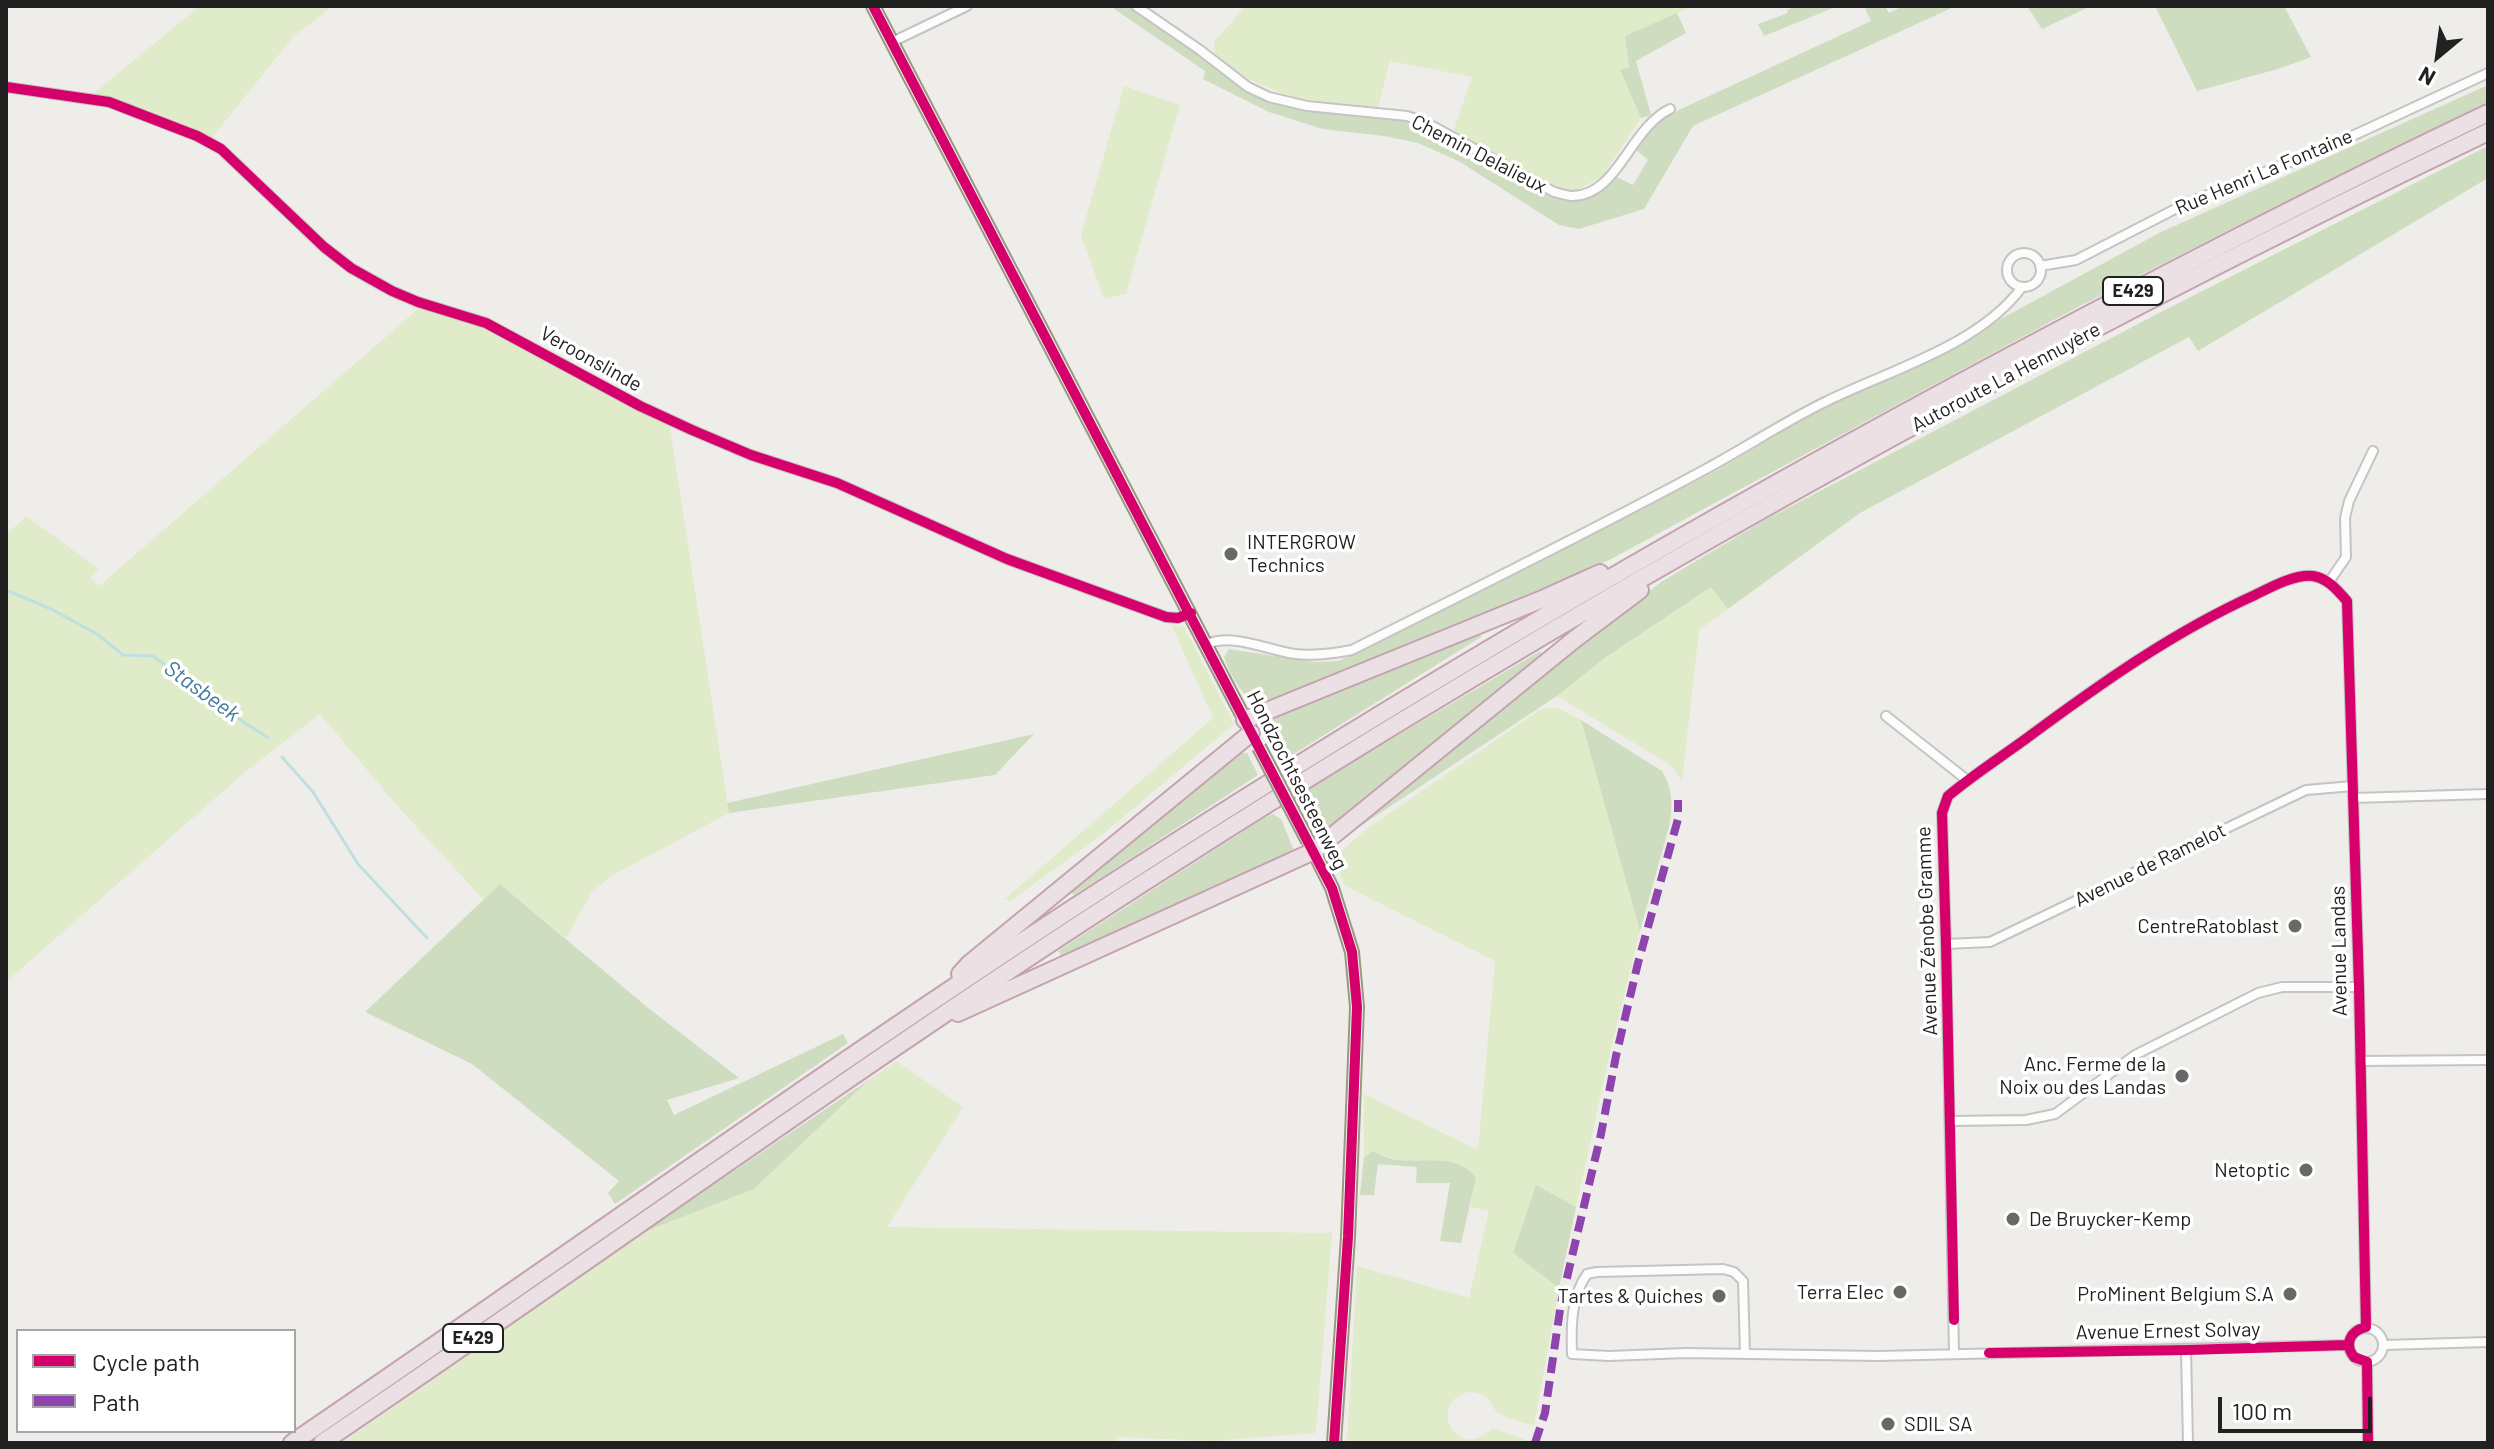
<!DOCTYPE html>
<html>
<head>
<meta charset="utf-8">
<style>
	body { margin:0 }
	#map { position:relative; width:2494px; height:1449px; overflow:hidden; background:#efedea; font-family:Barlow,sans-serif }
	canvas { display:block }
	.frame { position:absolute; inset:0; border:8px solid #212121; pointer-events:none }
	.legend { position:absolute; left:16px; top:1329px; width:280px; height:104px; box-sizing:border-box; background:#fff; border:2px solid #a6a6a6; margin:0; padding:10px 14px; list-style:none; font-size:24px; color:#212121 }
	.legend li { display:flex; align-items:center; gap:16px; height:40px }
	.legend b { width:40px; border:2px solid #a6a6a6 }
	.north { position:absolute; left:2398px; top:16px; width:80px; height:80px; -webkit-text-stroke:6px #fff; paint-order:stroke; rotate:209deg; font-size:22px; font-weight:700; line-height:32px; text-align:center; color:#212121 }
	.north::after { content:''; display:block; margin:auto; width:28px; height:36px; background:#212121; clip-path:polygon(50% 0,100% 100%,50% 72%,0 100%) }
	.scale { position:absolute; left:2218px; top:1397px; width:154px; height:36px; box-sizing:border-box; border:4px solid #212121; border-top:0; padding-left:10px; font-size:24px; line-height:28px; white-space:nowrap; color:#212121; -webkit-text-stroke:6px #fff; paint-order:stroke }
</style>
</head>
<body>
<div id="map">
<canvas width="2494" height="1449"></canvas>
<div class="frame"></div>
<ul class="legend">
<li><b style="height:10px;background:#d6006c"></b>Cycle path</li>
<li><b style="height:10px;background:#8e44ad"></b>Path</li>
</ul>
<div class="north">N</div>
<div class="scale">100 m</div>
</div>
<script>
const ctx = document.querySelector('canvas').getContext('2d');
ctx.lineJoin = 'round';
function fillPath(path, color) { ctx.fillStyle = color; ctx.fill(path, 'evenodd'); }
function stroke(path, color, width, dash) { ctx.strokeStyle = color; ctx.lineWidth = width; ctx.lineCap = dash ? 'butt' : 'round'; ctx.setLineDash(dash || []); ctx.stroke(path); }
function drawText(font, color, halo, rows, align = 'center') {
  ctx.font = font + ' Barlow,sans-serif'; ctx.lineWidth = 7; ctx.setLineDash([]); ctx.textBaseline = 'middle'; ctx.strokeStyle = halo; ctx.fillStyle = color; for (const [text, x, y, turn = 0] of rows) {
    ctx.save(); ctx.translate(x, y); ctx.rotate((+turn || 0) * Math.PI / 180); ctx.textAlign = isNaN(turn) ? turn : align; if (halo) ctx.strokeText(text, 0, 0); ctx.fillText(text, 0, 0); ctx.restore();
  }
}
fillPath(new Path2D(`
	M200,6H333L294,36L210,140L155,115L93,94Z
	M1246,6H1694L1625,36L1629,67L1620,70L1641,118L1602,177L1575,191L1547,186L1453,132L1472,77L1390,61L1378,107L1292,98L1239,75L1215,56L1214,42Z
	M1124,86L1180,105L1126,294L1104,299L1081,235Z
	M419,308L476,325L670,427L729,813L611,876L592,892L566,938L500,884L484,900L400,809L320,714L245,772L6,982V535L26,516L99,569L90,578L99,586Z
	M1711,587L1728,609L1699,630L1682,782L1673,768L1662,760L1557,696L1606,657Z
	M1171,624L1184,627L1234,724L1104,833L1012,900H1004L1213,718Z
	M1556,707L1581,720L1640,931L1612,1044L1576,1207L1536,1185L1513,1253L1559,1288L1534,1426C1523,1422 1508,1419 1498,1413C1493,1409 1492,1403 1487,1398C1472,1386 1450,1394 1448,1413C1447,1420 1449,1426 1453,1431C1465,1445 1481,1440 1492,1428L1529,1441V1443H1347L1357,1266L1469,1298L1489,1211L1470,1207L1476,1178C1458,1152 1424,1162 1397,1160C1389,1159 1381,1155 1373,1151L1364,1157V1094L1478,1150L1495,961L1344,885L1337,863L1339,853L1368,828L1541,709Z
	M896,1061L963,1107L887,1227L1332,1233L1316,1433L1211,1441L1116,1437V1443H342L644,1232L754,1189L870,1079Z`), '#e0ebca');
fillPath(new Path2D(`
	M1110,6H1130L1272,100L1405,119C1459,135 1509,171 1558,198C1583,206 1599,196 1615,176L1633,185L1648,160L1634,148L1649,127L1666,116L1871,21L1864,6H1885L1889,13L1903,6H1956L1693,126L1644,209L1579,229L1559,225L1460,162L1418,143L1384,136L1323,129L1269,112L1203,79L1205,71Z
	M1796,6H1838L1764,36L1758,24L1788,13L1787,10Z
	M2027,6H2091L2042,29Z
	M2155,6H2284L2311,57L2278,69L2197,91Z
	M1677,13L1686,33L1636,61L1651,115L1641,118L1620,70L1629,67L1625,36Z
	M2488,85V105L2237,226L2078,307L1611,559L1260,708C1243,697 1230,676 1224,657L1229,649L1315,662L1339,661L1716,471L1814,413L1960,341L2161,232Z
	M2488,146V178L2198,351L2189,337L1860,513L1728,609L1711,587L1606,657L1557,696L1344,837L1341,834L1661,582L1763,521L2155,315Z
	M1481,628V637L1281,762L1261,721Z
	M1540,651L1543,657L1321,837L1299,794Z
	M1581,720L1662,771C1673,789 1673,807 1669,827L1640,931Z
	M1034,734L995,775L729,813L727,803Z
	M1236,753H1247L1258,775L1074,895L1069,890Z
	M1273,814L1281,819L1294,851L1288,857L1063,958L1058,951L1262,819Z
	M500,884L647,1007L739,1078L667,1100L674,1115L843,1034L848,1043L615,1204L608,1193L619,1181L472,1064L365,1012Z
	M870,1079L754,1189L644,1232Z
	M1373,1151C1381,1155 1388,1159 1397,1160C1424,1163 1458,1152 1476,1178L1461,1243L1440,1241L1450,1183H1416L1417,1167L1378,1164L1374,1195H1360L1364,1157Z
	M1536,1185L1576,1207L1559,1288L1513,1253Z`), '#ceddc0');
stroke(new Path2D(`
	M6,590L51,609L97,634L123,655L153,656L218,703L236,713L239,719L268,738
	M282,757L313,792L358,864L427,938`), '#bfdfe2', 3);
const minor = new Path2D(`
	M1136,6L1200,50L1248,87L1269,97L1307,106L1407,116L1425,122L1554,192C1560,193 1567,196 1573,196C1618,195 1630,128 1670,109
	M892,42L967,6
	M6,87L109,102L197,136L221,149L324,247L351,268L392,291L418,302L486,323L640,406L692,430L751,455L837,483L1007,559L1166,617L1178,618L1191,613
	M2007 270a17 17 0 1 1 34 0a17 17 0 1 1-34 0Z
	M2040,266L2076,260L2185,204L2335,144L2488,73
	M2329,582L2346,557L2345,518L2349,501L2373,451
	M1207,644C1234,633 1267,650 1295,654C1315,656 1332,654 1352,650C1469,591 1588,533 1704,470C1745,448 1784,422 1825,402C1889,370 1979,346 2022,287
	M1886,716L1967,780
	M2353,798L2488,794
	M1946,944L1990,942L2306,790L2353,786
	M2360,1061L2488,1060
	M1950,1121L2026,1120L2055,1114L2135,1055L2258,993L2282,987H2359
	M2349 1345a17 17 0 1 1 34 0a17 17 0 1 1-34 0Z
	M2384,1345L2488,1342
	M2186,1350L2188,1443
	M1954,1353L1946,944L1942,813L1948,796C1973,775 2001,757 2027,738C2100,684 2173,632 2255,595C2271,587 2295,574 2313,576C2329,579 2337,590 2347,601L2359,987L2366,1327
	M1745,1354L1743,1281L1734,1272L1723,1269L1597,1272L1587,1274C1571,1297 1571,1326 1572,1354L1609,1356L1686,1353L1879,1356L2348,1345
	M2367,1362L2368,1443`);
const secondary = new Path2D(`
	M873,6L1248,726
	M1310,844L1332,888L1352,952L1357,1007L1348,1237L1334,1443`);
const motorway = new Path2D(`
	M1245,720L1540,600L1600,573
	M960,974L969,964L1251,733
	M958,1013L1314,851L1575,639L1640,590
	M292,1443C573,1252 848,1052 1135,868C1417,686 1708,517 2004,359C2164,274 2324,191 2488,113
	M322,1443C596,1258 864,1062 1143,883C1575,605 2024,354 2488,132`);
stroke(minor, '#c5c4c2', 12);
stroke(secondary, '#9a9882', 16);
stroke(motorway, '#c4a2b0', 20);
stroke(minor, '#fdfcfc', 8);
stroke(secondary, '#f4f3ed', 12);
stroke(motorway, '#ebe0e3', 16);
const secondaryBridge = new Path2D(`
	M1259,747L1308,841`);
stroke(secondaryBridge, '#9a9882', 16, []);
stroke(secondaryBridge, '#f4f3ed', 12);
stroke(new Path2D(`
	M1535,1443L1545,1413L1561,1303L1601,1134L1616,1056L1638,963L1678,819V800`), '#8e44ad', 8, [16, 8]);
stroke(new Path2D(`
	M873,6L1332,888L1352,952L1357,1007L1348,1237L1334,1443
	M6,87L109,102L197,136L221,149L324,247L351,268L392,291L418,302L486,323L640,406L692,430L751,455L837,483L1007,559L1166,617L1178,618L1191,613
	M1954,1320L1946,944L1942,813L1948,796C1973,775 2001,757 2027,738C2100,684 2173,632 2255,595C2271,587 2295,574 2313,576C2329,579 2337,590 2347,601L2359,987L2366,1327C2350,1331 2344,1344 2354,1357L2367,1362L2368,1443
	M1989,1353L2186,1350L2348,1345`), '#d6006c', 10);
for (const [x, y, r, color] of [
	[1231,554,8,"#696867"],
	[2295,926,8,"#696867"],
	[2182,1076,8,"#696867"],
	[2306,1170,8,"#696867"],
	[2013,1219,8,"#696867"],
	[1900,1292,8,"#696867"],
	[2290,1294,8,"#696867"],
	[1719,1296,8,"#696867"],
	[1888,1424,8,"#696867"]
]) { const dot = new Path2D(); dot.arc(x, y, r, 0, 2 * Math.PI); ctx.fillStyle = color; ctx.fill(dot); stroke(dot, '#fff', 3); }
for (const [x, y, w] of [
	[2133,291,60],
	[473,1338,60]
]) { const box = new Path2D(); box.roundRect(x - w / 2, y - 14, w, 28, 6); ctx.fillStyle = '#fff'; ctx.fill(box); stroke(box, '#212121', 2); }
drawText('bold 18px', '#212121', null, [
	["E429",2133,291],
	["E429",473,1338]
]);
drawText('20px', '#212121', '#fff', [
	["Chemin Delalieux",1479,154,27],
	["Rue Henri La Fontaine",2264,172,-23],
	["Veroonslinde",591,359,29],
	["Autoroute La Hennuyère",2006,377,-28],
	["Hondzochtsesteenweg",1297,780,63],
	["Avenue de Ramelot",2150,865,-26],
	["Avenue Zénobe Gramme",1927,931,-92],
	["Avenue Landas",2339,951,-91],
	["Avenue Ernest Solvay",2168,1331,-1]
]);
drawText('20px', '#212121', '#fff', [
	["INTERGROW",1247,542,"left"],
	["Technics",1247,565,"left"],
	["CentreRatoblast",2279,926],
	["Anc. Ferme de la",2166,1064],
	["Noix ou des Landas",2166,1087],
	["Netoptic",2290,1170],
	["De Bruycker-Kemp",2029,1219,"left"],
	["Terra Elec",1884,1292],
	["ProMinent Belgium S.A",2274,1294],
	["Tartes & Quiches",1703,1296],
	["SDIL SA",1904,1424,"left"]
], 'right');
drawText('italic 22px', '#457a99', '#fff', [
	["Stasbeek",202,691,36]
]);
</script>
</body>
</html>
